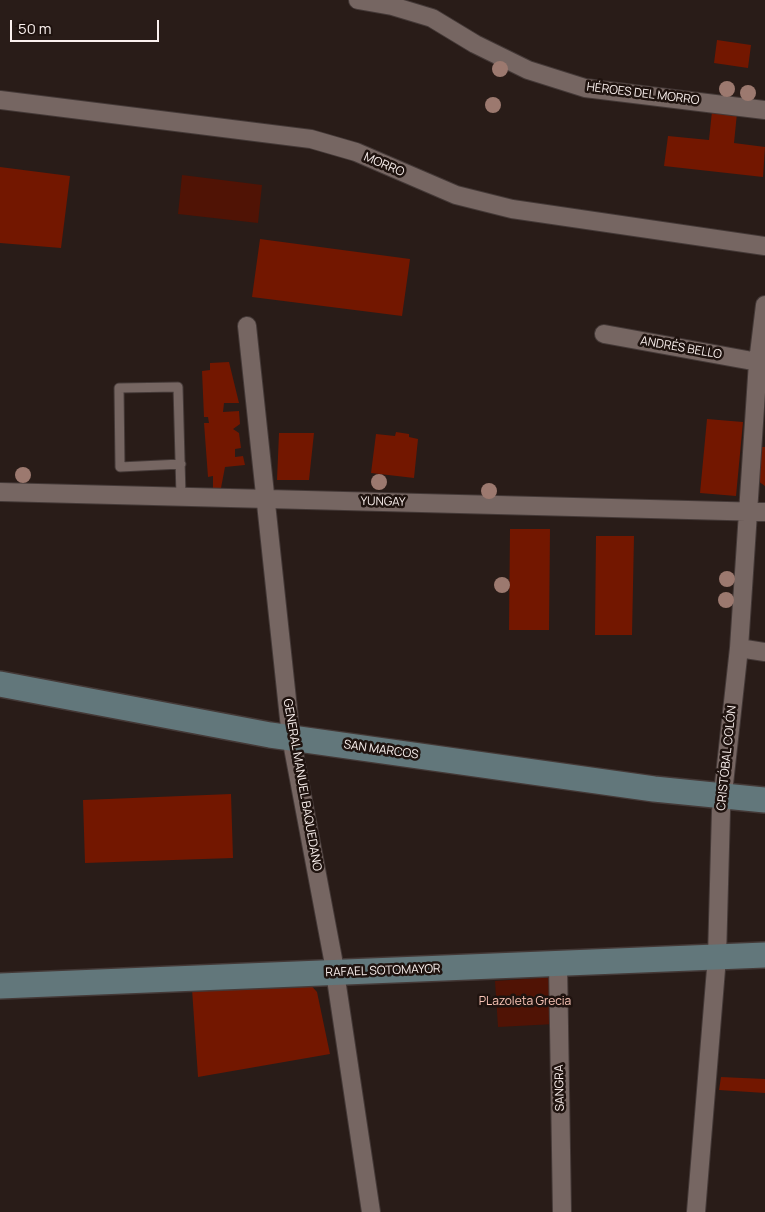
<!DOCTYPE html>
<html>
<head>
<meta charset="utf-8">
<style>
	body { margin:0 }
	#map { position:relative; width:765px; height:1212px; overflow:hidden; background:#291c18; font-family:Manrope,sans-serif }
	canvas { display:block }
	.scale { position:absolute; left:10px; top:20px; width:149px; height:22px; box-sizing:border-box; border:2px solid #faf0ee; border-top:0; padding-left:6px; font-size:15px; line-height:18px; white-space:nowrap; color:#faf0ee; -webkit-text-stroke:4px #1f130f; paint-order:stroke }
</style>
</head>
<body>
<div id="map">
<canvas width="765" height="1212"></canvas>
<div class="scale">50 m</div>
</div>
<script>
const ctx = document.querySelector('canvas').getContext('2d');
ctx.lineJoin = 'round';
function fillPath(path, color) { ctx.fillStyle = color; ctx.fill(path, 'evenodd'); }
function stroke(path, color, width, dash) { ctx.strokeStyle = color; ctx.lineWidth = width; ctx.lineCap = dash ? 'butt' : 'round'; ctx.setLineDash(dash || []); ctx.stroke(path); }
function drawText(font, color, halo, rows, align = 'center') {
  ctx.font = font + ' Manrope,sans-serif'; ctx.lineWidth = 5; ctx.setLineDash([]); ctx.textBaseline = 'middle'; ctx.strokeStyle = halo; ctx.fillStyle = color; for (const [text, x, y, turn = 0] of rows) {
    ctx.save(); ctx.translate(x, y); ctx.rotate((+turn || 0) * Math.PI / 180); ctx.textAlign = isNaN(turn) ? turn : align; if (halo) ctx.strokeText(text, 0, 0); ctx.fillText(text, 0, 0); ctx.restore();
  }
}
fillPath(new Path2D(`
	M182,175L262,185L258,223L178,214Z
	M553,977L555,1024L498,1027L495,981Z`), '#501305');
fillPath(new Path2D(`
	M717,40L751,45L748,68L714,63Z
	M712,111L737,113L734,143L765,147L763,177L664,166L668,136L709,140Z
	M0,167L70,176L61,248L0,243Z
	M260,239L410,259L402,316L252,297Z
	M229,362L239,403H224L223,412L239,411L240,424L233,429L239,433L241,448L235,449V457L243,456L245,465L225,467L221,488H213V476L208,477L204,423H209L208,417H204L202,371L210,370V363Z
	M707,419L743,422L736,496L700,493Z
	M396,432L409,434V437L418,439L414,478L371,473L376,434L395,436Z
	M279,433H314L309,480H277Z
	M761,447H765V486L758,481Z
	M510,529H550L549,630H509Z
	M596,536H634L632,635H595Z
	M231,794L233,858L85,863L83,800Z
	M307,981L317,992L330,1054L198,1077L192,989Z
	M721,1077L765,1079V1093L719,1090Z`), '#731700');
const lane = new Path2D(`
	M181,464L120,467L119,388L178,387L181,496`);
const street = new Path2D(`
	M358,0L392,6L432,18L475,44L528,70L585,88L765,110
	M0,100L311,139L356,152L456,195L512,209L765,246
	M247,326L291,737L333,959L371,1212
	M604,334L758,362
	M0,492L765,512
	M739,648L765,652
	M558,964L562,1212
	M696,1212L717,957L721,811L739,648L758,362L765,305`);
const secondary = new Path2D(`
	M0,684L270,735L654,789L765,800
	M0,986L765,955`);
stroke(lane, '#443937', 11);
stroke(street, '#443937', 20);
stroke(secondary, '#443937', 28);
stroke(lane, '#766662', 9);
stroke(street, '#766662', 18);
stroke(secondary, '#62777b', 25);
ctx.fillStyle = '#9c796f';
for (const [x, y] of [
	[500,69],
	[727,89],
	[748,93],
	[493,105],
	[23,475],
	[379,482],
	[489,491],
	[727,579],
	[502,585],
	[726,600]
]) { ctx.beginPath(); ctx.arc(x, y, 8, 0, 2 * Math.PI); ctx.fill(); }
drawText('12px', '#faf0ee', '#1f130f', [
	["HÉROES DEL MORRO",643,94,7],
	["MORRO",384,165,23],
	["ANDRÉS BELLO",681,348,10],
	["YUNGAY",383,502,1],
	["SAN MARCOS",381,750,8],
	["CRISTÓBAL COLÓN",727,758,-84],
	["GENERAL MANUEL BAQUEDANO",302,785,80],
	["RAFAEL SOTOMAYOR",383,971,-2],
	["SANGRA",560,1088,-91]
]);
drawText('12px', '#fac5b7', '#1f130f', [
	["PLazoleta Grecia",525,1002]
]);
</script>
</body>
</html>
